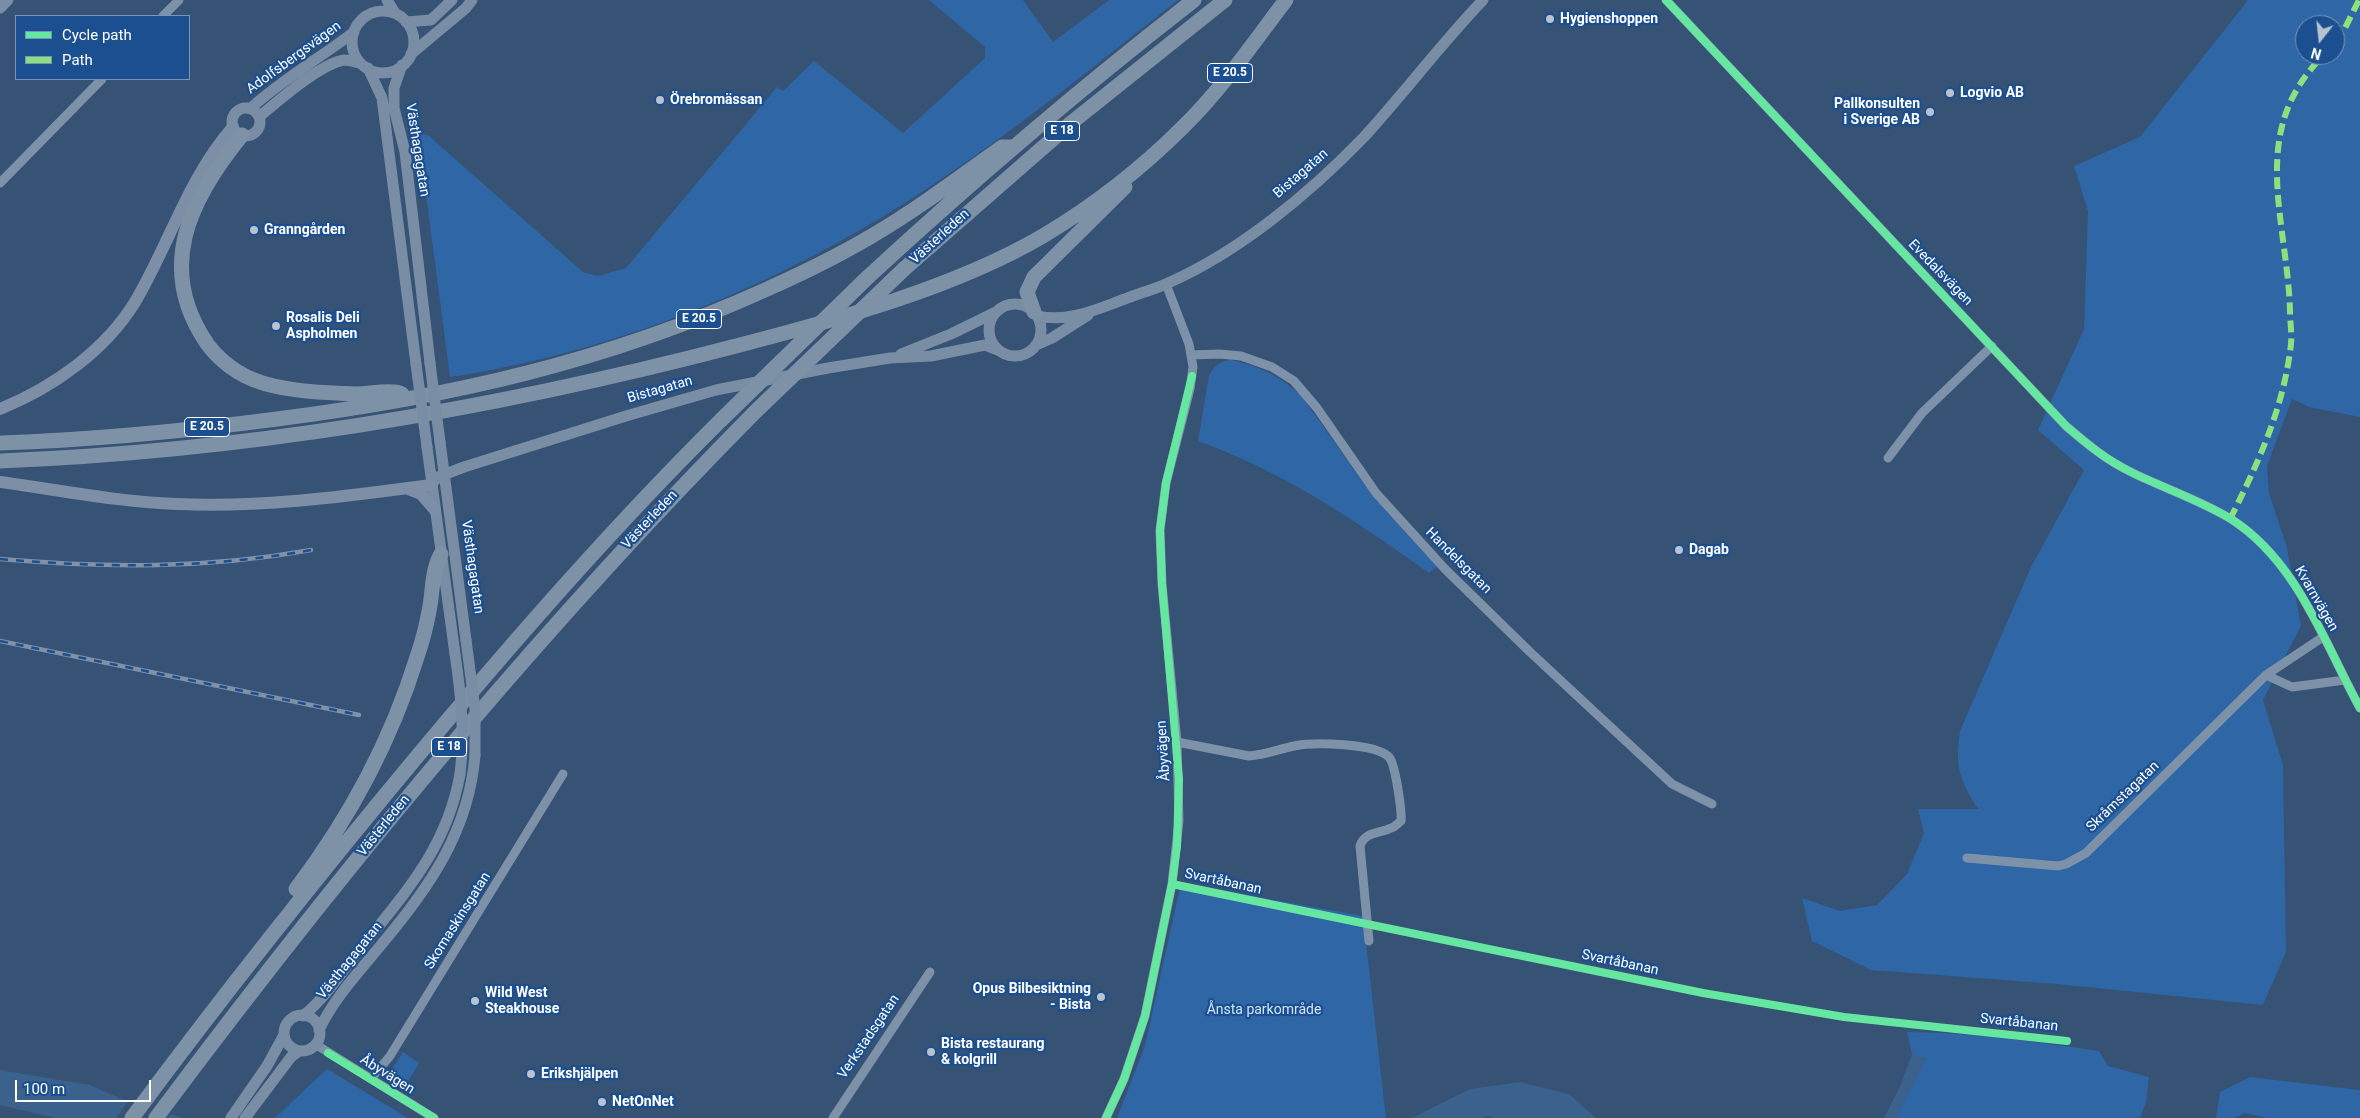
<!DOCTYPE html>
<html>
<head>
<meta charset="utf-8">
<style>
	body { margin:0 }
	#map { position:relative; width:2360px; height:1118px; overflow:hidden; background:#365274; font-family:Roboto,sans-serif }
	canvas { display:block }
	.legend { position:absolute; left:15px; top:15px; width:175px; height:65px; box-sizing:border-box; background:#1b4f8f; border:1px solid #7695bc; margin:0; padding:6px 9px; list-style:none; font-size:15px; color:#fff }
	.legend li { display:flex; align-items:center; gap:10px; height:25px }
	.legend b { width:25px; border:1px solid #7695bc }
	.north { position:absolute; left:2295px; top:15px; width:50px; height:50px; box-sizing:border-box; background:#1b4f8f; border:1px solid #7695bc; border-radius:50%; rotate:196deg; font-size:14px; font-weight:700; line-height:20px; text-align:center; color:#fff }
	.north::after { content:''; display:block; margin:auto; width:18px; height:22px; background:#b9c2ce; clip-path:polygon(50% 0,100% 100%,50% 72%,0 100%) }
	.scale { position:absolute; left:15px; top:1080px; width:136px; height:22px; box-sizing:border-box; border:2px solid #fff; border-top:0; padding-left:6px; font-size:15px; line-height:18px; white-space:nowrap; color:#fff; -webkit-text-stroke:4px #1b4f8f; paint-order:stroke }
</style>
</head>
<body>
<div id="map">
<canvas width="2360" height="1118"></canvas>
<ul class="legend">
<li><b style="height:6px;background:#66e7a1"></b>Cycle path</li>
<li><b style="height:6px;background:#8de07e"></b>Path</li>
</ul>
<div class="north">N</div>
<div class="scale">100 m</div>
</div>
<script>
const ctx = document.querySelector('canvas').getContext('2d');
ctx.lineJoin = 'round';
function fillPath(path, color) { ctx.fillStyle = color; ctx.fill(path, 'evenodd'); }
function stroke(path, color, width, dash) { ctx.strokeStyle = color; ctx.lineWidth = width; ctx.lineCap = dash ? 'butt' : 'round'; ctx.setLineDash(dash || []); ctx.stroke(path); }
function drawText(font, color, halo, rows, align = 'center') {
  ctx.font = font + ' Roboto,sans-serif'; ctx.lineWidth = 4.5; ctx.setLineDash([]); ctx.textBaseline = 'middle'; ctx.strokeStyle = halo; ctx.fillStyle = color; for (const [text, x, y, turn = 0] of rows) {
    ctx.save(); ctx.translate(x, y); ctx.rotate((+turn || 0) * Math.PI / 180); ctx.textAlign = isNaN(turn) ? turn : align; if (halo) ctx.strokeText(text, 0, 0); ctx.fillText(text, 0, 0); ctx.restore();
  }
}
fillPath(new Path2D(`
	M929,0H1023L1053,42L1109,0H1178C1097,64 1017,129 931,186C787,282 621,351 450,377L418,134L428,135L583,272L598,276L626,268L777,87L783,91L814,61L903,133L985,58V47Z
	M2248,0H2360V417L2309,407L2292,399L2267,466L2269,493L2287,548L2301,626L2263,700L2283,765L2286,952L2263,1005L2057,984L1871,970L1812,941L1802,898L1840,911L1877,905L1907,874L1924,833L1918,809H1978C1959,779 1955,767 1960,731L2031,567L2084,470L2038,430L2084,329L2088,211L2074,166L2140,137ZM2305,25H2335V55H2305Z
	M1232,360C1260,367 1281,376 1302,397L1372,495L1437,567L1429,573C1356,521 1282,471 1198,441L1209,375C1215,365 1220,361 1232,360Z
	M1181,883L1363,916L1386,1118H1117L1145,1046Z
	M1907,1032C1971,1032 2036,1042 2099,1051L2108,1066L2149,1077L2146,1102L2140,1118H1895L1926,1059L1912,1054Z
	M403,1052L419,1063L404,1088L387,1077Z
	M327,1069L408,1118H275Z
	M2250,1077L2360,1090V1118H2267L2245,1113L2234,1118H2216L2220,1092Z`), '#2f66a5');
fillPath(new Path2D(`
	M1912,1054L1926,1059L1896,1118H1884L1900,1086Z
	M0,1070L90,1085L124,1100L184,1118H56L0,1105Z
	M1520,1082L1569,1094L1596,1118H1495L1487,1116L1483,1118H1412L1470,1089Z`), '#3b618d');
fillPath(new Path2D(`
	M130,1099L172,1112L167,1118H116Z`), '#365274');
stroke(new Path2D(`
	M1666,0L2066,426C2087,444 2106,460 2131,472C2163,488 2200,500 2231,519C2297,561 2324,642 2360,708
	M163,16L179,0
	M0,183L102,79
	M1191,355L1219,354L1241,356L1272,367L1294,381L1317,408L1376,493L1445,569L1530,652L1672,784L1712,804
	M1888,458L1922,413L1992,346
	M2266,675L2292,687L2345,680
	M1177,742L1249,756C1265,755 1279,749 1294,746C1313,742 1375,743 1389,757C1395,763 1402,810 1401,821C1398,823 1395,827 1391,828C1380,834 1365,831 1360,846L1369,941
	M1967,858L2058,866L2066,864L2086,853L2266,675L2323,637
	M315,1044L434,1118
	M371,1079L390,1056L563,774
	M833,1118L930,972
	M1106,1118L1124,1079L1145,1016L1172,884L1179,821L1177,742L1162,584L1160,530L1166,483L1190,389L1193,367L1189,344L1166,284`), '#7d92a8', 9);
stroke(new Path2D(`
	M387,0L395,13
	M0,8L8,0
	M352 42a31 31 0 1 1 62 0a31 31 0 1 1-62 0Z
	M406,22L431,20L452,0
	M411,54L466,8L472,0
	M402,65L394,88V108L405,152L430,363
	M368,68L382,98L416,364
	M251,108C283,79 320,58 354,32
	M232 122a14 14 0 1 1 28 0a14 14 0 1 1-28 0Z
	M259,117C278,101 320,64 344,60C349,60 355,62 360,63
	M989 330a26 26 0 1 1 52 0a26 26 0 1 1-52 0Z
	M1038,316C1068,323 1097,309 1125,299C1139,293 1154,290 1168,283C1239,252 1310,193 1364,137C1405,92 1441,44 1483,0
	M1036,345L1052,338L1088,315
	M901,354L951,334L996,312
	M440,442L466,640
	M427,447L455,654
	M431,485L438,477L464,467L626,416L716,390L828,368L890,358L931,356L985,345L998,350
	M284 1033a18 18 0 1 1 36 0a18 18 0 1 1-36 0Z
	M303,1016C326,997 342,972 360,949C405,893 447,848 460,774
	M319,1030C334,998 359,972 381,945C429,888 469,831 475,755
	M231,1118L267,1066L284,1035
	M245,1118L291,1057L299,1051`), '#798da4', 11);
stroke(new Path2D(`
	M0,409C52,388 105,351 135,302C169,245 188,178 233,127
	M0,482C59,490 118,502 177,504C262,508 347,496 431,485
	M408,489L421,494L435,510`), '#7d8ea7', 12);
stroke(new Path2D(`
	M242,135C189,200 155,269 208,345C225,367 246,380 274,386C301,392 329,393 357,394C368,394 393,389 402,394
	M904,269L1071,123L1225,0
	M868,277C973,180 1081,88 1194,0
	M1034,312L1027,292L1034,277L1125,187
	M0,443C92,440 185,431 277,419C449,397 606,362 765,290C801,274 836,257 870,237C916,210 959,178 1002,147H1013
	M0,461C249,451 495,409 736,346C836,320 954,288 1043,236C1093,206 1142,168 1183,127C1222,89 1253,43 1286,0
	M296,889C349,819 391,741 417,657C423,640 427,623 430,606C433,588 432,570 441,554
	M132,1118C226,991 324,868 425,747C520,634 617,523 721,420
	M156,1118C341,870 538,631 756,411`), '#7e92a7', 15);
const rail = new Path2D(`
	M0,559C106,568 206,569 311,550
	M0,641L359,715`);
stroke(rail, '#7e92a7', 4.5);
stroke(rail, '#1b4f8f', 2.5, [8]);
stroke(new Path2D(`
	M430,363L440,442
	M416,364L427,447
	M466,640L475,709V755
	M455,654C461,694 465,734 460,774`), '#798da4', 11);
stroke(new Path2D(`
	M756,411L904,269
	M721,420L868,277`), '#7e92a7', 15);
stroke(new Path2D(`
	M2335,42L2344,30L2359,0
	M2230,519C2258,464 2284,407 2291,344C2292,333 2290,322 2290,310C2287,218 2247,130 2324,55`), '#8de07e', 6, [12, 6]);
stroke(new Path2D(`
	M1666,0L2066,426C2087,444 2106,460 2131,472C2163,488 2200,500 2231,519C2297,561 2324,642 2360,708
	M1172,884L1703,993L1844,1017L2067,1041
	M328,1053L434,1118
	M1106,1118L1124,1079L1145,1016L1172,884L1177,846L1179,779L1162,584L1160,530L1166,483L1192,376`), '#66e7a1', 8);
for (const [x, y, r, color] of [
	[1550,19,5,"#b9c2ce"],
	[1950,93,5,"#b9c2ce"],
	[660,100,5,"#b9c2ce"],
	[1930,112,5,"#b9c2ce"],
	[254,230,5,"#b9c2ce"],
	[276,326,5,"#b9c2ce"],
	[1679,550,5,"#b9c2ce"],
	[1101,997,5,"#b9c2ce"],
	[475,1001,5,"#b9c2ce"],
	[931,1052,5,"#b9c2ce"],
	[531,1074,5,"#b9c2ce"],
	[602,1102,5,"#b9c2ce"]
]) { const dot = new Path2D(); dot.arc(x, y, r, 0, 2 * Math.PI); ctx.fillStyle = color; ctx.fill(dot); stroke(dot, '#1b4f8f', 2); }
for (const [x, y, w] of [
	[1230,73,45],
	[1062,131,35],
	[699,319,45],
	[207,427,45],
	[449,747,35]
]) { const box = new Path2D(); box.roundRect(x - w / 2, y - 9.5, w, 19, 4); ctx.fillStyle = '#1b4f8f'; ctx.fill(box); stroke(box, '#fff', 1); }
drawText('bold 12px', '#fff', null, [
	["E 20.5",1230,73],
	["E 18",1062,131],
	["E 20.5",699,319],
	["E 20.5",207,427],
	["E 18",449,747]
]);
drawText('bold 14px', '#fff', '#1b4f8f', [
	["Hygienshoppen",1560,19],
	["Logvio AB",1960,93],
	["Örebromässan",670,100],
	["Pallkonsulten",1920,104,"right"],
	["i Sverige AB",1920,120,"right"],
	["Granngården",264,230],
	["Rosalis Deli",286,318],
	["Aspholmen",286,334],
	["Dagab",1689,550],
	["Opus Bilbesiktning",1091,989,"right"],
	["- Bista",1091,1005,"right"],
	["Wild West",485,993],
	["Steakhouse",485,1009],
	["Bista restaurang",941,1044],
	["& kolgrill",941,1060],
	["Erikshjälpen",541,1074],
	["NetOnNet",612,1102]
], 'left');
drawText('14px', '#fff', '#1b4f8f', [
	["Adolfsbergsvägen",294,58,-36],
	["Västhagagatan",417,150,81],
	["Bistagatan",1301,174,-41],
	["Västerleden",940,237,-42],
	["Evedalsvägen",1940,273,46],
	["Bistagatan",660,390,-16],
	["Västerleden",650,520,-47],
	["Handelsgatan",1458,561,45],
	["Västhagagatan",472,567,82],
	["Kvarnvägen",2316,599,60],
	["Åbyvägen",1164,751,-94],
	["Skråmstagatan",2123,797,-44],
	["Västerleden",384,826,-51],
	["Svartåbanan",1223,882,12],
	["Skomaskinsgatan",458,921,-58],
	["Västhagagatan",350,961,-51],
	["Svartåbanan",1620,963,12],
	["Svartåbanan",2019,1023,6],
	["Verkstadsgatan",869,1037,-56],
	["Åbyvägen",387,1075,32]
]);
drawText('14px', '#cfe3fa', '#1b4f8f', [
	["Ånsta parkområde",1264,1010]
]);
</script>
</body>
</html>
